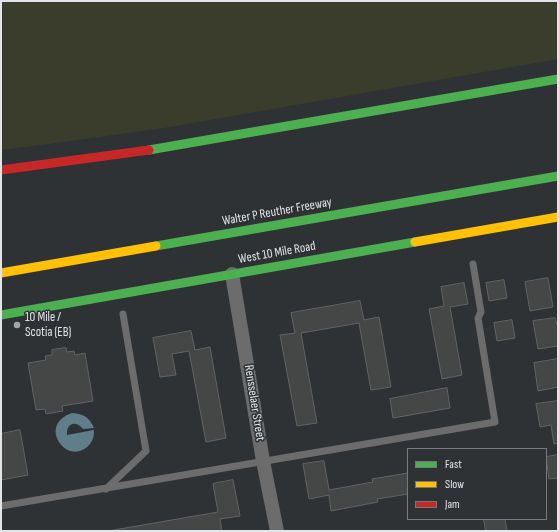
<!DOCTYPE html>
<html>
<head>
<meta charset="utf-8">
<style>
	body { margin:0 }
	#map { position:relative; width:559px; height:532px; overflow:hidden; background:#2f3234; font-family:"Sofia Sans Condensed",sans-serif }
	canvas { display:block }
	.frame { position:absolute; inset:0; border:2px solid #e2e5e7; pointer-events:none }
	.legend { position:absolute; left:407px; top:448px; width:140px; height:72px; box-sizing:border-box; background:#2e3235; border:1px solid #767a7c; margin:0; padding:5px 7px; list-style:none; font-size:12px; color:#e2e5e7 }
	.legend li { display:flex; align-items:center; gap:8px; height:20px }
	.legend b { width:20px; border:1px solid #767a7c }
</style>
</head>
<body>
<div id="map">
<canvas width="559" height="532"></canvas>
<div class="frame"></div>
<ul class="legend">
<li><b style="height:5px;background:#4caf50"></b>Fast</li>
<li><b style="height:5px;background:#ffc107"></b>Slow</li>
<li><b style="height:5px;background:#c62828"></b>Jam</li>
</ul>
</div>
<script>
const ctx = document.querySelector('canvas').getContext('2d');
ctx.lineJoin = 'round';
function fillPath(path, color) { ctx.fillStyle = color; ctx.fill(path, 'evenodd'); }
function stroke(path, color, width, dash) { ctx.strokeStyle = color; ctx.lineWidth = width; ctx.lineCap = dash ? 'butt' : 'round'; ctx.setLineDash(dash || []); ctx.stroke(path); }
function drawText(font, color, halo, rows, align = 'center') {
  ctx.font = font + ' "Sofia Sans Condensed",sans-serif'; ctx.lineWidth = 3; ctx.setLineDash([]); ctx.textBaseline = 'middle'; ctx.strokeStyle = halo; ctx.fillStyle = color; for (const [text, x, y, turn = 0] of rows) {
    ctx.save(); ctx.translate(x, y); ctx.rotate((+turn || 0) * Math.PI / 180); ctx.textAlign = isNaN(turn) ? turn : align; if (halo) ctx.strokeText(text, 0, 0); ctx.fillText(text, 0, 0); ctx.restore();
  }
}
fillPath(new Path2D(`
	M1,1H558V59L164,128L49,144L1,150Z`), '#3a3c2c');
fillPath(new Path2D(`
	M72,413C84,414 89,417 94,428L83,429C76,420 66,423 67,435L94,430C94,436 93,441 89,445C68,468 36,425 72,413Z`), '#5f7e8a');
const building = new Path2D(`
	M548,278L553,307L530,311L525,282Z
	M504,280L507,298L489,301L486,283Z
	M464,283L468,304L450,307L462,375L442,379L429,309L444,306L441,287Z
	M360,301L364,320L379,317L391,387L371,390L359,323L301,333L317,423L297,426L280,335L295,333L291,313Z
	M555,318L557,325L558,324V346L538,349L533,321Z
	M512,320L515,338L497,341L494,323Z
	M191,331L195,350L210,347L226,438L206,442L189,351L172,354L176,375L160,377L153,338Z
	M66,348L67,352L74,351L75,355L85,353L93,401L62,406L63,411L46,414L45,409L36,410L28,363L46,360L45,356L52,355V350Z
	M558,359V387L538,391L534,363Z
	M447,388L450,408L393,418L390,399Z
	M558,401V443L554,444L551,425L540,427L536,404Z
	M20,430L28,475L1,480V434Z
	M558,455V478L549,479L546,457Z
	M324,461L329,490L373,482L372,479L408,473V494L377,499L378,502L331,511L329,495L309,499L303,464Z
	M233,480L240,516L220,519L222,531H108L218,512L213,484Z
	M484,519H505L507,531H486Z`);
fillPath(building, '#454646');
stroke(building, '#636363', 1);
stroke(new Path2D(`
	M106,489L146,451L123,314
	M1,506L495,422L478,318L481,312L473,264`), '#6c6c6c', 7);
stroke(new Path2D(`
	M232,274L263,461L277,531`), '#6c6c6c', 14);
stroke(new Path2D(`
	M149,150L558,79
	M156,246L558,176
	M1,315L415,242`), '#4caf50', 9);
stroke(new Path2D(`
	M415,242L558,217
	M1,273L156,246`), '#ffc107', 9);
stroke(new Path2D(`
	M1,170L149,150`), '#c62828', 9);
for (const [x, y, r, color] of [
	[17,325,4,"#a3a6a8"]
]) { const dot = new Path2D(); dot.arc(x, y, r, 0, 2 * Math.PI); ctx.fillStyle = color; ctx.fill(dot); stroke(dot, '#2e3235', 1.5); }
drawText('13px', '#e2e5e7', '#2e3235', [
	["Walter P Reuther Freeway",277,212,-10],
	["West 10 Mile Road",277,253,-10],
	["Rensselaer Street",254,403,81]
]);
drawText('13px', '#e2e5e7', '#2e3235', [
	["10 Mile /",25,318],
	["Scotia (EB)",25,333]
], 'left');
</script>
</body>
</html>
